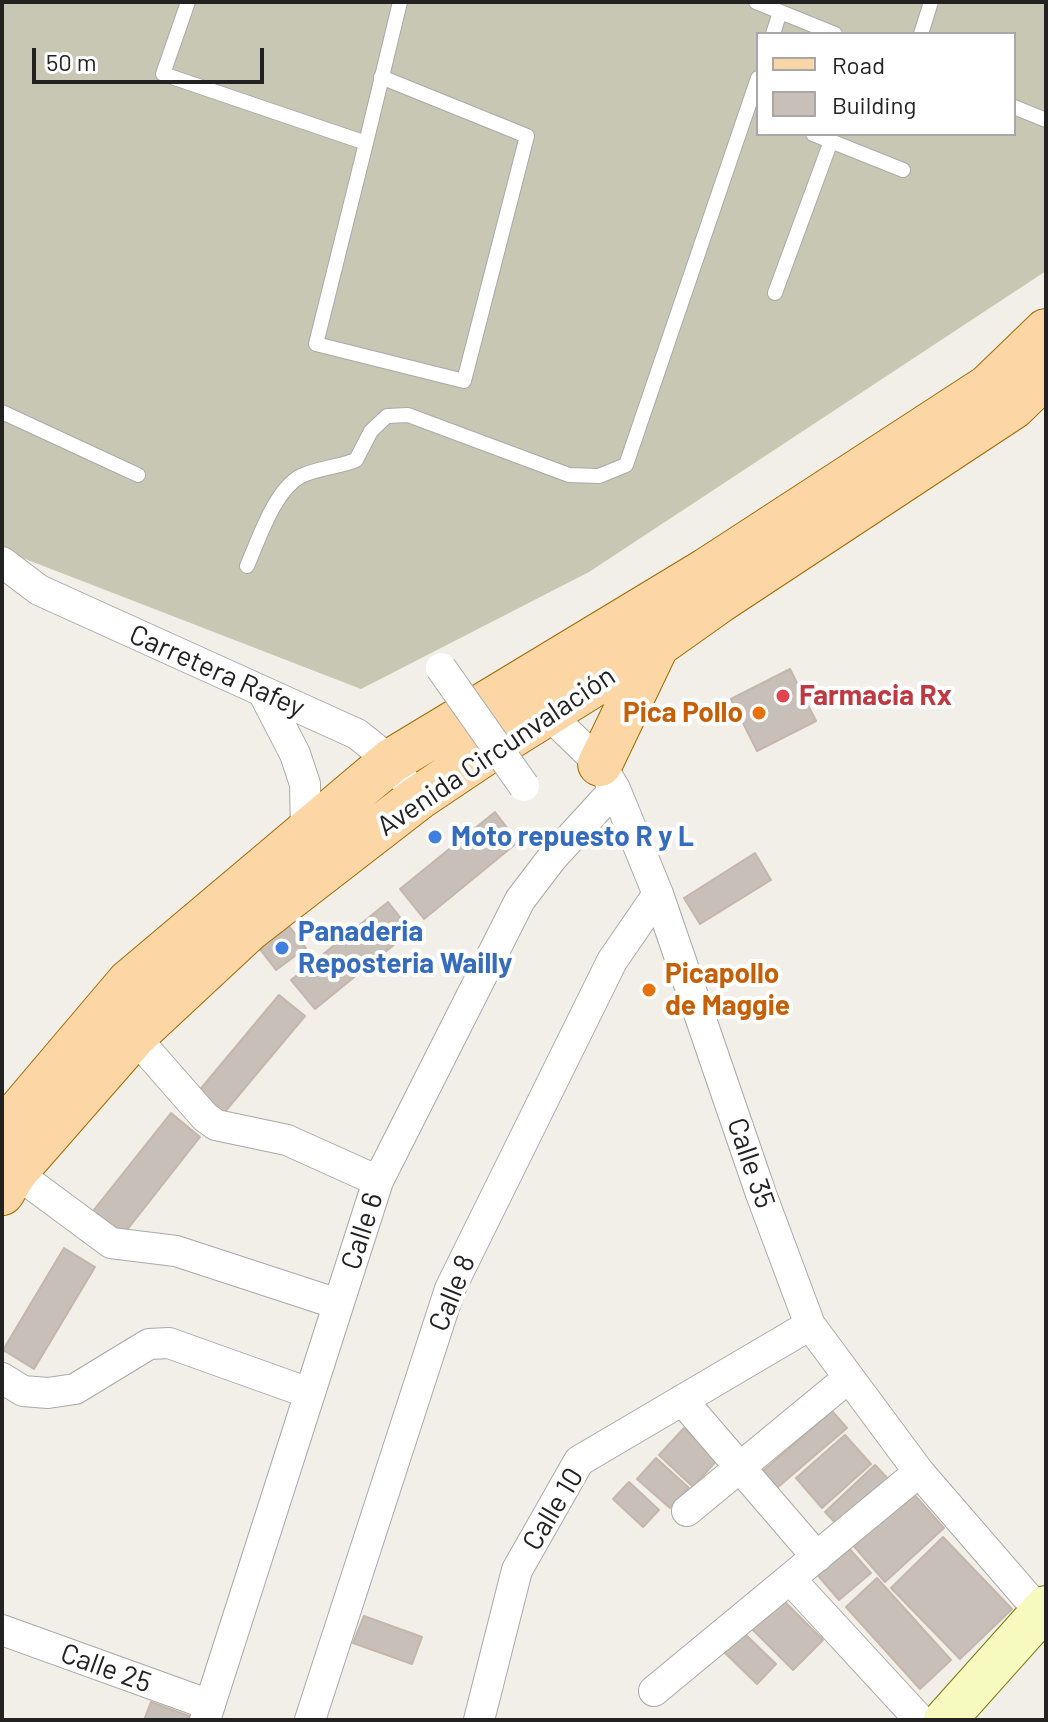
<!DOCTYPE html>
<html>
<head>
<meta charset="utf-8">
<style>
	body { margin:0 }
	#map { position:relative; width:1048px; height:1722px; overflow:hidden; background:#f2efe9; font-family:Barlow,sans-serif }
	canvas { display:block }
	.frame { position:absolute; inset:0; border:4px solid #222; pointer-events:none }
	.legend { position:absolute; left:756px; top:32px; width:260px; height:104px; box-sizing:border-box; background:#fff; border:2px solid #a7a7a7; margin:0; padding:10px 14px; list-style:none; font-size:24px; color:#222 }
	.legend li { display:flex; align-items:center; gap:16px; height:40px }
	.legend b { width:40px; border:2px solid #a7a7a7 }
	.scale { position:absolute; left:32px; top:48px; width:232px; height:36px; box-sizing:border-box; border:4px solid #222; border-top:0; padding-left:10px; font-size:24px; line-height:28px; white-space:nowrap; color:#222; -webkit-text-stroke:6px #fff; paint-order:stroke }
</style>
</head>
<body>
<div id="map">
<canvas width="1048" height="1722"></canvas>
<div class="frame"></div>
<ul class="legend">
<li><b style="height:10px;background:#fcd6a4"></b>Road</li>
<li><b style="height:22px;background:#c7bfb8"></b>Building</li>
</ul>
<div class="scale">50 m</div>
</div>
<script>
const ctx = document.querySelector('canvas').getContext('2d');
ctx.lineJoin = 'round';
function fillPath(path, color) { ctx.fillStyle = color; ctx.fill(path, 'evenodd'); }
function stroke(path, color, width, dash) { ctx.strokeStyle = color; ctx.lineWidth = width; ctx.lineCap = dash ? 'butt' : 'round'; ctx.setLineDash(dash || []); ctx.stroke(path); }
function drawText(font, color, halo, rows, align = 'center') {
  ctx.font = font + ' Barlow,sans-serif'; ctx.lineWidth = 8; ctx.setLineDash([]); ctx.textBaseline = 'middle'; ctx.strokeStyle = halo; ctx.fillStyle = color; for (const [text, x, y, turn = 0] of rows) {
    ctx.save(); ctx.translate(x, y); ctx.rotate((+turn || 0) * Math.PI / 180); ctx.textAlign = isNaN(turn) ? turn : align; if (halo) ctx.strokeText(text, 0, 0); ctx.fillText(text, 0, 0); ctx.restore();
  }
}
fillPath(new Path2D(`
	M2,2H1046V271L589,572L361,689L2,550ZM758,34H1014V134H758Z`), '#c7c7b4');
const building = new Path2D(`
	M790,669L816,721L757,751L731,699Z
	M495,812L518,842L424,919L400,889Z
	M755,853L771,880L700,924L684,898Z
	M388,902L411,931L315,1009L291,980Z
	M289,926L306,948L276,970L259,948Z
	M279,995L305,1016L223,1114L198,1092Z
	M171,1113L200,1137L123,1235L93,1211Z
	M64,1248L95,1267L34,1369L3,1350Z
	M832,1411L847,1428L771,1493L757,1476Z
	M684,1428L718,1459L693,1487L659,1455Z
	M845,1435L871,1464L822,1508L796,1478Z
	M656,1458L689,1488L670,1508L637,1479Z
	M875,1465L891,1482L841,1529L825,1512Z
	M629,1482L659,1510L643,1527L613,1499Z
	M911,1491L944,1528L885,1582L852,1544Z
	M943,1537L1012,1609L960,1659L891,1588Z
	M846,1545L871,1573L839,1600L815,1572Z
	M877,1578L951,1660L920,1689L846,1607Z
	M782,1599L823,1640L793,1670L752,1629Z
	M364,1616L422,1637L412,1664L353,1643Z
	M743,1632L776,1664L757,1684L724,1652Z
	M151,1702L200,1720H144Z`);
fillPath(building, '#c7bfb8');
stroke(building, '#c4b6ab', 2);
const lane = new Path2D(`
	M188,2L163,74L366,143L400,2
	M756,2L835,34
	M773,34L780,12
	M921,34L931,2
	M1014,107L1046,120
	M813,134L903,170
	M366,143L316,344L464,381L527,136L381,77
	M775,293L831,141
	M2,412L138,475
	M247,566C259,539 275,489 301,476C318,468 339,467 356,460L371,431L387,416L408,415L569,475L599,476L626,465L758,78`);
const street = new Path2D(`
	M2,562L39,590L357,734L391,761L402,777
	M263,692L295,754L305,784L306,833
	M536,702L600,764L615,789L658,894L761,1194L810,1325L919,1472L1041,1613
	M134,1036L205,1117L216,1125L287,1140L378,1181
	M15,1172L111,1243L176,1251L338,1304
	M2,1378L23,1391L48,1393L75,1389L149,1344L169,1343L309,1393
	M682,1400L817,1557
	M687,1511L847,1379
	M791,1580L920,1720
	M2,1630L210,1705
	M654,1691L919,1472
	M205,1720L378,1181L520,900L552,858L615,789
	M310,1720L450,1289L612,961L658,894
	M479,1720L517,1570L579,1461L810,1325`);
const secondary = new Path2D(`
	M945,1720L1046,1607`);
const primary = new Path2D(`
	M600,764L657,645
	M2,1132L129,982L391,761L707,570L988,387L1046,331
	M2,1193L15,1172L134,1036L250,928L418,798L500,743L657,645L719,601L1013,407L1046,375`);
stroke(lane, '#a9a9a9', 16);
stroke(street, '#a9a9a9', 32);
stroke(secondary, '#707d05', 44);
stroke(primary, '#a06b00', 46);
stroke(lane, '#fff', 14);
stroke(street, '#fff', 30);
stroke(secondary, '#f7fabf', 42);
stroke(primary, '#fcd6a4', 44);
const streetBridge = new Path2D(`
	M441,668L524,786`);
stroke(streetBridge, '#a9a9a9', 32, []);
stroke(streetBridge, '#fff', 30);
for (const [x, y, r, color] of [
	[783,696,8,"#e0444e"],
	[759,713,8,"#e8710a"],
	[435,837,8,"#3f7fe0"],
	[282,948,8,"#3f7fe0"],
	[649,990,8,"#e8710a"]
]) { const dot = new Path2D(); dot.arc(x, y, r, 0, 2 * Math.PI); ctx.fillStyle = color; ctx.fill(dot); stroke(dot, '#fff', 3); }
drawText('28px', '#222', '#fff', [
	["Carretera Rafey",217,671,24],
	["Avenida Circunvalación",496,751,-34],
	["Calle 35",751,1163,71],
	["Calle 6",362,1231,-72],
	["Calle 8",452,1293,-68],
	["Calle 10",553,1509,-59],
	["Calle 25",106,1668,20]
]);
drawText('bold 28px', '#be3a42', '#fff', [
	["Farmacia Rx",799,696]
], 'left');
drawText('bold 28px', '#c56008', '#fff', [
	["Pica Pollo",743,713],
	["Picapollo",665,974,"left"],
	["de Maggie",665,1006,"left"]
], 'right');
drawText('bold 28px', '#366cbe', '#fff', [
	["Moto repuesto R y L",451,837],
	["Panaderia",298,932],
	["Reposteria Wailly",298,964]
], 'left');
</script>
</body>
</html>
